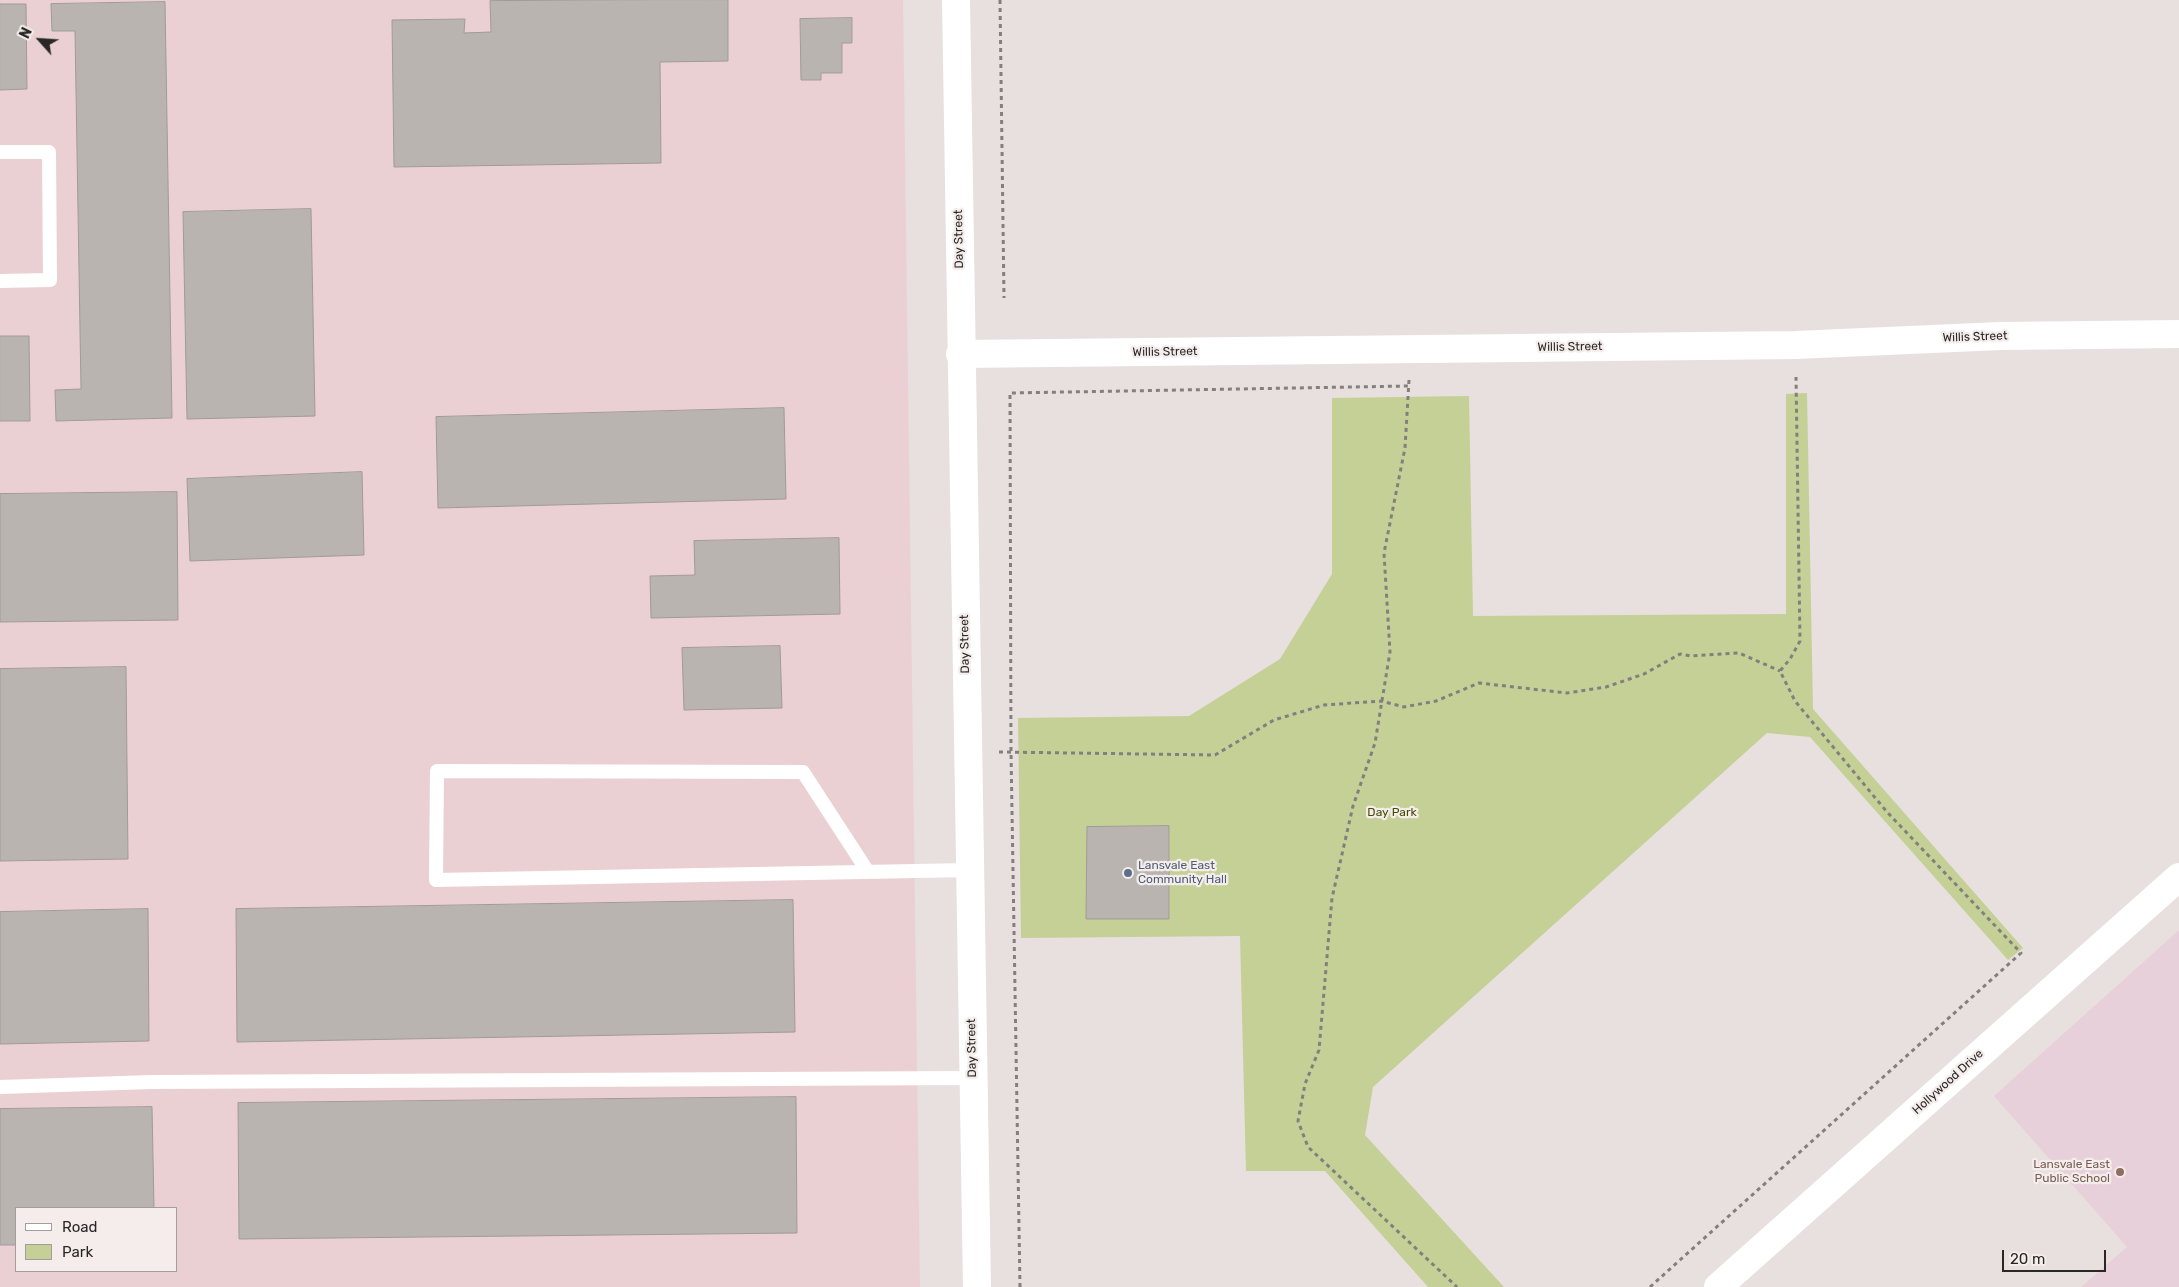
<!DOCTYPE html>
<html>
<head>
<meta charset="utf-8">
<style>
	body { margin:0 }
	#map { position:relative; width:2179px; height:1287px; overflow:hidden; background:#e7e0de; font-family:Rubik,sans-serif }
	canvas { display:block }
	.legend { position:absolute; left:15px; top:1207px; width:162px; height:65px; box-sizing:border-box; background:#f4edeb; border:1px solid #a39e9d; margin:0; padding:6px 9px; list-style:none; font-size:15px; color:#2a2827 }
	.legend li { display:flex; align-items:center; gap:10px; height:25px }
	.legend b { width:25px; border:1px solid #a39e9d }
	.north { position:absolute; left:15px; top:15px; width:50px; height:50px; -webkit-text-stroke:4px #f4edeb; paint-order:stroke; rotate:296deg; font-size:14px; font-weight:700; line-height:20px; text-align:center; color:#2a2827 }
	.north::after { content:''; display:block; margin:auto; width:18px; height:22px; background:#2a2827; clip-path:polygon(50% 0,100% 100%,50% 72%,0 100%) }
	.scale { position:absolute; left:2002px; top:1250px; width:104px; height:22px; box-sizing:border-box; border:2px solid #2a2827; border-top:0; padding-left:6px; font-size:15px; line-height:18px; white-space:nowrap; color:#2a2827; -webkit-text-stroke:4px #f4edeb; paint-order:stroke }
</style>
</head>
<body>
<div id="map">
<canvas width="2179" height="1287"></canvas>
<ul class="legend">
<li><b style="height:6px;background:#fff"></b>Road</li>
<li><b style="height:14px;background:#c5d096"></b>Park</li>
</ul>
<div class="north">N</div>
<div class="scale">20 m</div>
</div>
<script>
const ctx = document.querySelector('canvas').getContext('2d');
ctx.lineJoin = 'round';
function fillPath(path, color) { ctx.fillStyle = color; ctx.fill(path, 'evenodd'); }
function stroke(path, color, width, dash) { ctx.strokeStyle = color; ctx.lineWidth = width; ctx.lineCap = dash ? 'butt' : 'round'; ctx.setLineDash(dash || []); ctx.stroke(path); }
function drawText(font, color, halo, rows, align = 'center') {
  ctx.font = font + ' Rubik,sans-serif'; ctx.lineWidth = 4.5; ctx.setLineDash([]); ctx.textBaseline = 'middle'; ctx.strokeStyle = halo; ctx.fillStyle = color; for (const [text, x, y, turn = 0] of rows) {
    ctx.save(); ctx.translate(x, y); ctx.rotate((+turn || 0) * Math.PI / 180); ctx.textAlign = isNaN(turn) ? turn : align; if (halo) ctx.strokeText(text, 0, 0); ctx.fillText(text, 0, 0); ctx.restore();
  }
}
fillPath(new Path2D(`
	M0,0H903L920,1287H0ZM16,1208H176V1271H16Z`), '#ebd0d3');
fillPath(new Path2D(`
	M2179,930V1287H2081L2127,1247L1994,1096Z`), '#e8d0da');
fillPath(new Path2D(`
	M1807,393L1813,709L2023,948L2008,960L1810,737L1767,733L1373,1087L1365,1135L1504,1287H1428L1325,1171H1246L1240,936L1021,938L1018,718L1189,716L1280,659L1332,574V398L1469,396L1473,616L1786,614V394Z`), '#c5d096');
const building = new Path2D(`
	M728,0V61L660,62L661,163L394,167L392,20L465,19L464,33L491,32L490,1Z
	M165,2L172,418L56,421L55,390L81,389L75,31H52L51,4Z
	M0,4H26L27,89L0,90Z
	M852,18V43H842V73H821V80H801L800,19Z
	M311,209L315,416L187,419L183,212Z
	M0,336H29L30,421H0Z
	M784,408L786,499L438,508L436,417Z
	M362,472L364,555L190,561L187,479Z
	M177,492L178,620L0,622V494Z
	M839,538L840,614L651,618L650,576L695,575L694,541Z
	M780,646L782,708L684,710L682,648Z
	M126,667L128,859L0,861V669Z
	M1169,826V919H1086L1087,827Z
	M793,900L795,1032L237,1042L236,909Z
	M148,909L149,1041L0,1044V912Z
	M796,1097L797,1233L239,1239L238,1103Z
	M152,1107L154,1208H16V1245H0V1109Z`);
fillPath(building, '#bab4b1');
stroke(building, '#a19b98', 1);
stroke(new Path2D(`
	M1000,0L1004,298
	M1409,380L1405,448L1384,553L1390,652L1375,743L1353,806L1332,898L1319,1050L1305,1084L1298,1121L1308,1147L1457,1287
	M999,752L1215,755L1274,720L1324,705L1381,701L1404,707L1436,701L1479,683L1567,693L1606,687L1644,674L1680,654L1691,656L1739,653L1780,671
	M1020,1287L1011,752L1010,393L1408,386
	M1650,1287L2021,953L1887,812L1795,701L1780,671L1790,659L1800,641L1796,377`), '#837f7e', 3, [4, 4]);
stroke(new Path2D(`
	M0,152H49L50,280L0,281
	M868,872L803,772L437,771L436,880L969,870
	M0,1087L151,1082L972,1078`), '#fff', 14);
stroke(new Path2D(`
	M960,354L1796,345L2000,336L2179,334
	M1718,1287L2179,877`), '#fff', 28);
stroke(new Path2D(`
	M956,0L977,1287`), '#fff', 28);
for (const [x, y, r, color] of [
	[1128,873,5,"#5c6f8a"],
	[2120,1172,5,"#8d6e63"]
]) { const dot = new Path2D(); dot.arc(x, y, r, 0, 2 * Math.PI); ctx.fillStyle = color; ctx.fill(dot); stroke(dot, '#f4edeb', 2); }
drawText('12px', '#2a2827', '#f4edeb', [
	["Day Street",959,239,-91],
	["Willis Street",1975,337,-2],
	["Willis Street",1570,347,-1],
	["Willis Street",1165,352,-1],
	["Day Street",965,644,-91],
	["Day Street",972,1048,-91],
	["Hollywood Drive",1948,1082,-42]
]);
drawText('12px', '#434b05', '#f4edeb', [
	["Day Park",1392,813]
]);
drawText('12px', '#4e5e75', '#f4edeb', [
	["Lansvale East",1138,866],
	["Community Hall",1138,880]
], 'left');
drawText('12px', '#785e54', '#f4edeb', [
	["Lansvale East",2110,1165],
	["Public School",2110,1179]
], 'right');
</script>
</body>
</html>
